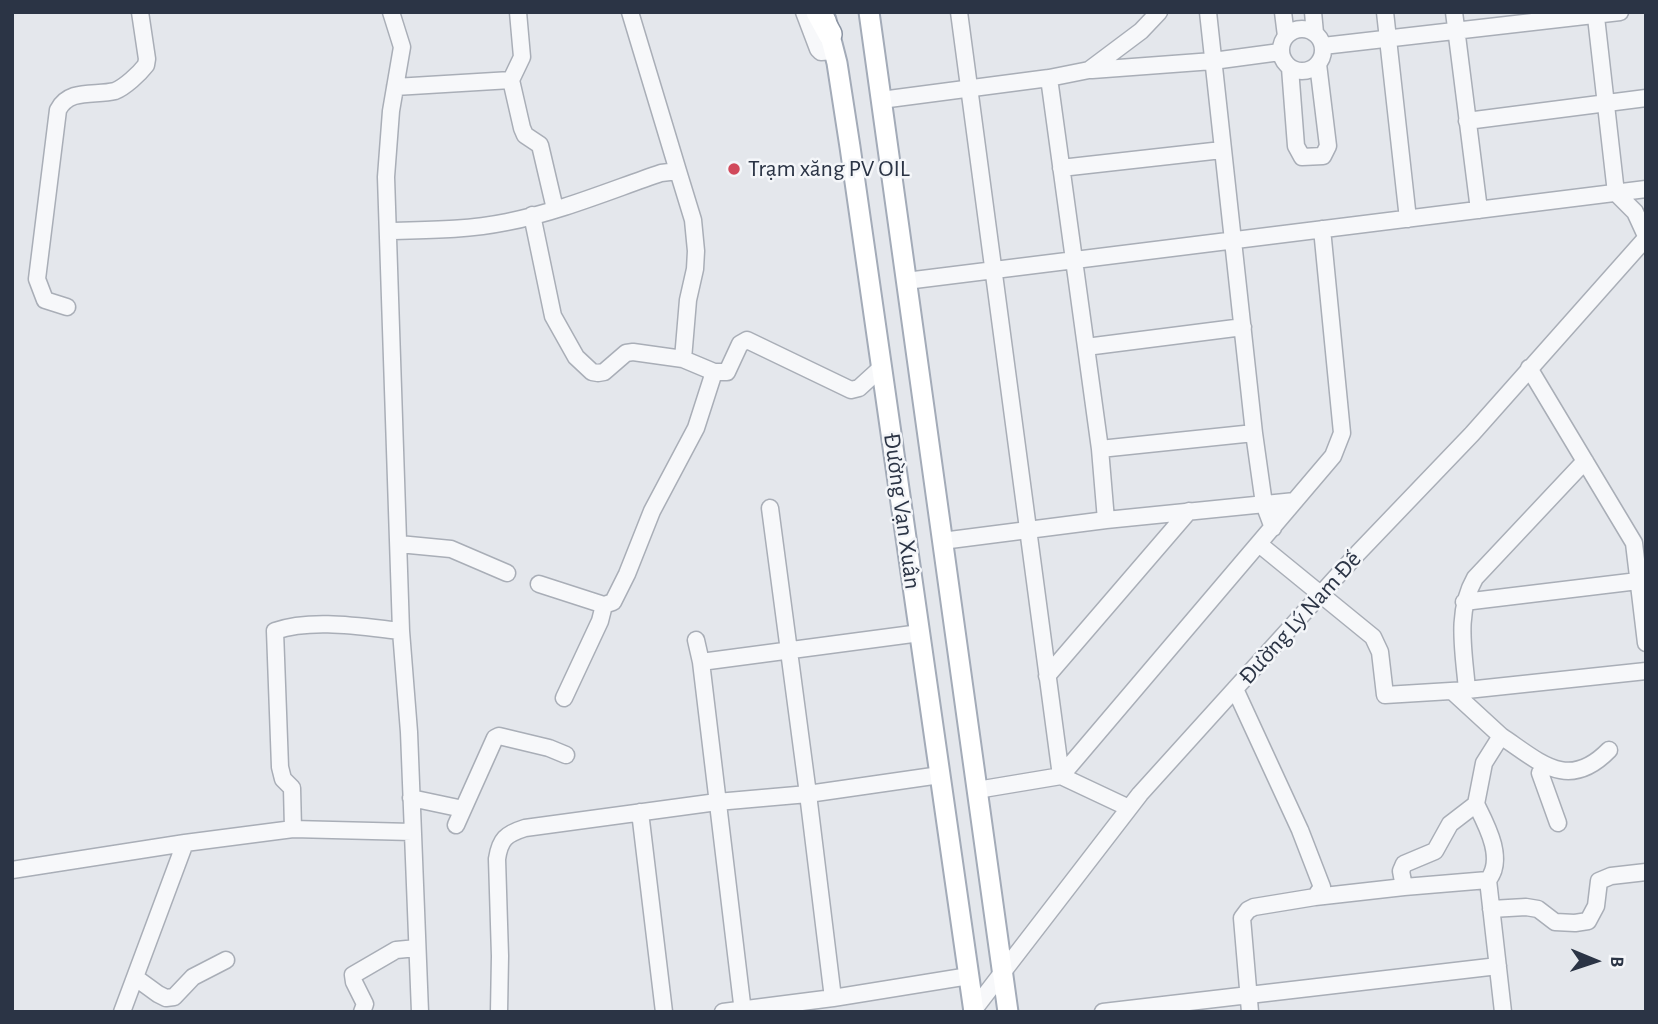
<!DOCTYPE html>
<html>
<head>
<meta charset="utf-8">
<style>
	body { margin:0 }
	#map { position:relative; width:1658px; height:1024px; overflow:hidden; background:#e4e7ec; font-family:"Alegreya Sans",sans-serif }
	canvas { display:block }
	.frame { position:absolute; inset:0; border:14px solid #2b3445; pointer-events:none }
	.north { position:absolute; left:1560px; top:926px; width:70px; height:70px; -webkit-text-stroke:5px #f4f6f9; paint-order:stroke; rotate:92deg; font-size:19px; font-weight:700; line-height:28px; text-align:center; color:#2b3445 }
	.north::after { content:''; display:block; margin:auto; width:24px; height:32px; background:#2b3445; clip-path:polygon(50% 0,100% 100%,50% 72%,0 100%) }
</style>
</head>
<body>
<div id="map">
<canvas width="1658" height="1024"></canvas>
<div class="frame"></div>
<div class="north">B</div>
</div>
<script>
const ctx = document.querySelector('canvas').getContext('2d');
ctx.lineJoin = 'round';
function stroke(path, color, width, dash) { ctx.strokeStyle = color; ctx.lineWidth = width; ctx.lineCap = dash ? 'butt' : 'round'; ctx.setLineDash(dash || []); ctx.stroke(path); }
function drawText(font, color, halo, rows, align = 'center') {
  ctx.font = font + ' "Alegreya Sans",sans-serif'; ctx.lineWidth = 5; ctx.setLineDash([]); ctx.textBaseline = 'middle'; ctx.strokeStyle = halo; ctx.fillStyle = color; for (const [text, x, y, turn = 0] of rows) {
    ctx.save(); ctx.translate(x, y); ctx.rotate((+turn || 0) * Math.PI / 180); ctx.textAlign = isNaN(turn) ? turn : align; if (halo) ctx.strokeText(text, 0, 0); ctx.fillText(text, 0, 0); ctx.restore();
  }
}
const minor = new Path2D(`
	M391,12L402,47L391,111L386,177L401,631L409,732L420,1012
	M518,12L522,57L511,80L522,128L525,135L540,145L555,209
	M630,12L678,171
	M804,12L818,49L821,52L834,51
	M959,12L1061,776L1129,808
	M1208,12L1254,433L1264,504L1273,528
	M1283,12L1286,36
	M1313,12L1315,33
	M1385,12L1408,219
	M1454,12L1479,210
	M1596,17L1616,193L1635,212L1646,236
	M1281 50a21 21 0 1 1 42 0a21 21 0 1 1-42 0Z
	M1323,46L1620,12
	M1290,68L1296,146L1302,157L1323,156L1328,146L1318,64
	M1092,70L1213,61L1280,52
	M1049,78L1100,449L1106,520
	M395,87L511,80
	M881,100L1049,78L1089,70L1141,31L1159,12
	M1467,121L1646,98
	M1061,168L1222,150
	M532,215L553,316L576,357L592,372L598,373L604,372L626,353L633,352L683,359
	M388,231C428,230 468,230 507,222C559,212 611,190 661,173L678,171L693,220L696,251L695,269L688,300L683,359L714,372L696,428L652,511L627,574L613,602L604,605L539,584
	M906,281L1646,189
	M67,307L45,300L37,279L58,110C69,88 95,96 115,91C125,87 139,74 146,65L147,59L140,12
	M1086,347L1243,327
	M1529,368L1634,543L1646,643
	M714,372H727L740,344L747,340L851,390L859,388L882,367
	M1100,449L1254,433
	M770,508L808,794L833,998
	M942,541L1106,520L1295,501
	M399,544L451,549L507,573
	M1259,544L1373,637L1380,652L1385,695L1467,690C1464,652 1455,613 1475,578L1585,461
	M1464,602L1638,581
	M696,640L701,662L743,1012
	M701,662L920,633
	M1047,676L1189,511
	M1235,689L1300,830L1322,887L1315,897L1254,907L1248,910L1242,918L1250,1012
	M1467,690L1646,671
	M1452,691L1501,736L1484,763L1476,804L1450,824L1435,851L1404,864L1401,871L1404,887L1488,880L1503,1012
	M564,698L600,621L604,605
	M1501,736C1540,762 1568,792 1609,750
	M1540,773L1558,823
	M977,790L1061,776L1333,456L1342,433L1322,229
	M411,798L463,809
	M1476,804C1487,826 1505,859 1488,880
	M640,812L664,1012
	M456,825L495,738L499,736L549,748L566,755
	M293,829L292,788L283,779L280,767L275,631C312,618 363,627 401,631
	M12,870L185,843L293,829L412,832
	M1315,897L1404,887
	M1491,909L1526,907L1538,909L1555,922L1575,923L1588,921L1596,906L1599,881L1611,876L1646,872
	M136,978L158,994L166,998L174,997L193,977L226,960
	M122,1012L185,843
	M362,1012L365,1004L354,982L353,975L396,950L417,948
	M499,1012L500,956L497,859C500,839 506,834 525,828L717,802L808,794L940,775
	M723,1012L833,998L969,976
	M972,1012L1140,794L1358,553L1472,434L1646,238
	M1103,1012L1498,966`);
const major = new Path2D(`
	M869,12L1008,1012
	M826,20L837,63L850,147L974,1012`);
const highway = new Path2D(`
	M818,12L830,34`);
stroke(minor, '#a9aeb7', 19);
stroke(major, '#a3abb8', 23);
stroke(highway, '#8b94a3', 26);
stroke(minor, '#f7f8fa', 16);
stroke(major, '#fff', 19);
stroke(highway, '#fff', 23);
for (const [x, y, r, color] of [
	[734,169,7,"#d1495b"]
]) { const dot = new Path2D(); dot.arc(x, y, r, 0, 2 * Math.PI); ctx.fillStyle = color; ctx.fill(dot); stroke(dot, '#f4f6f9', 2.5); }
drawText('24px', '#2b3445', '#f4f6f9', [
	["Trạm xăng PV OIL",748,169]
], 'left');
drawText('24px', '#2b3445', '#f4f6f9', [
	["Đường Vạn Xuân",902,511,82],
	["Đường Lý Nam Đế",1300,618,-48]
]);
</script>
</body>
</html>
